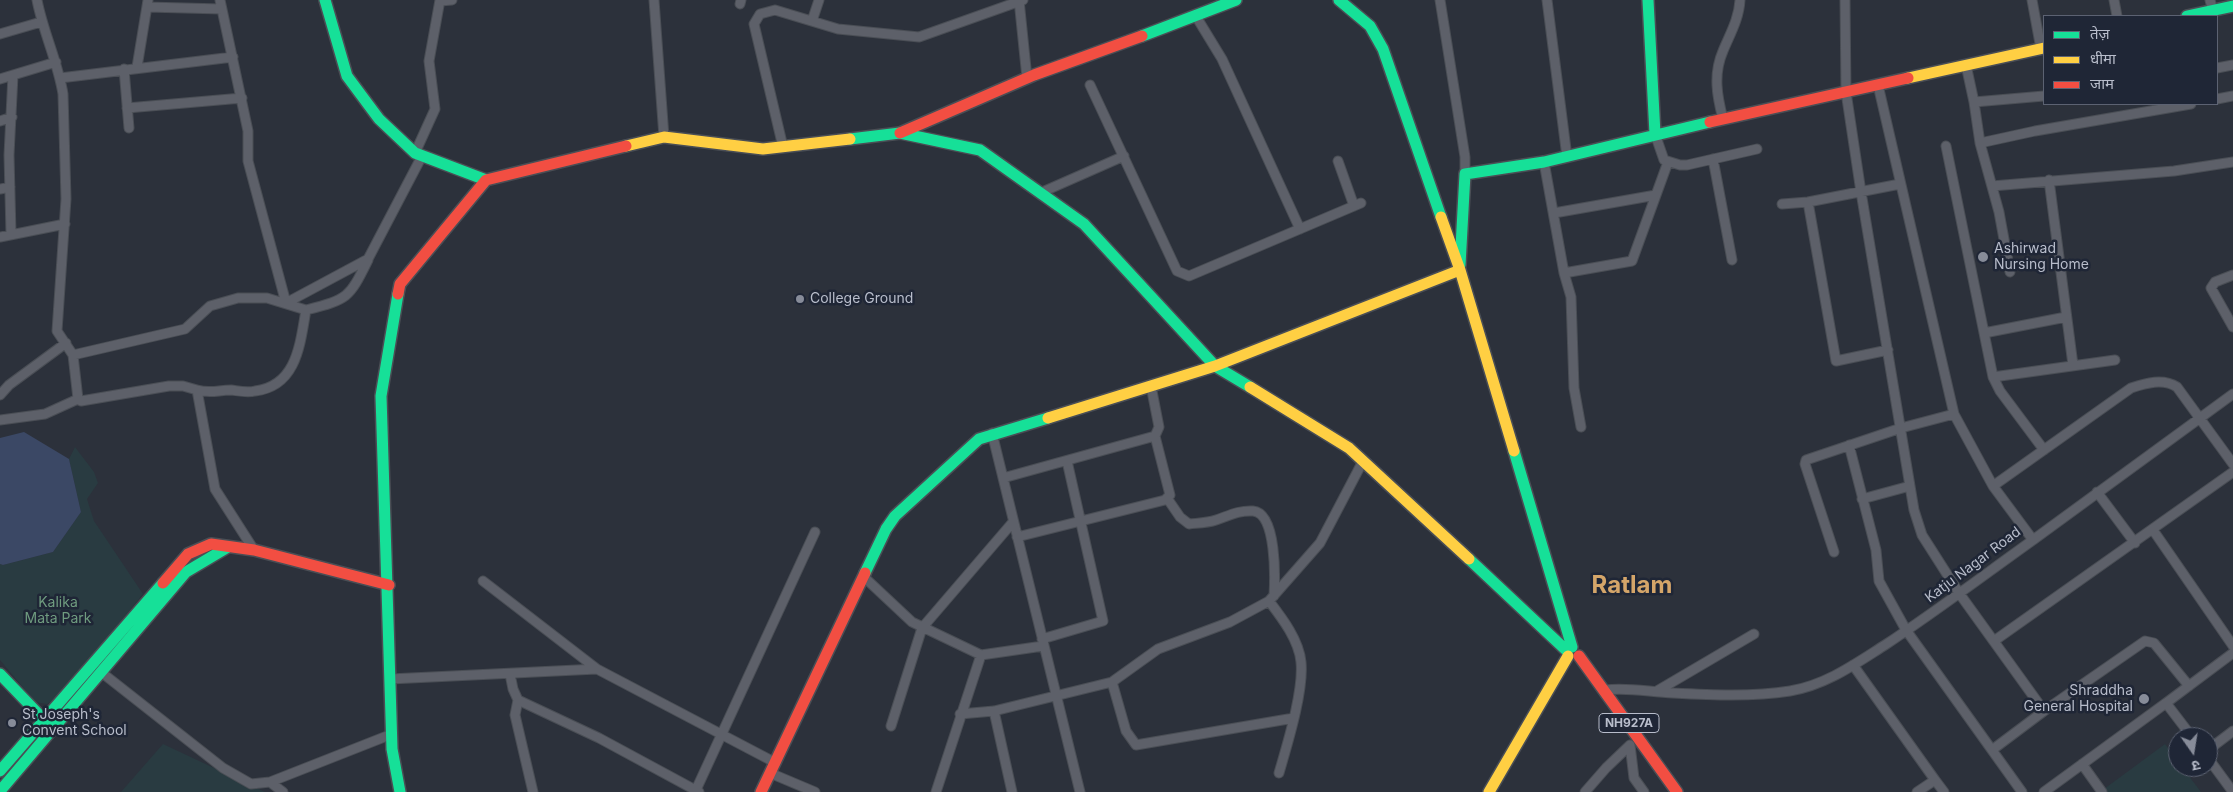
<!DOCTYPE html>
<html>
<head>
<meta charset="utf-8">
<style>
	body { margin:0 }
	#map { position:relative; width:2233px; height:792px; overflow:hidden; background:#2c313b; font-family:Inter,"Noto Sans Devanagari",sans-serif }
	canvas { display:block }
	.legend { position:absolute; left:2043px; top:15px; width:175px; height:90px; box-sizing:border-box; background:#1f2636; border:1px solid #5c6272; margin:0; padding:6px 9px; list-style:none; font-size:15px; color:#b8bdcb }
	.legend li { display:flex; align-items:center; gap:10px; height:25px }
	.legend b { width:25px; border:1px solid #5c6272 }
	.north { position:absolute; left:2168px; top:727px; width:50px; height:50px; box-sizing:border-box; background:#1f2636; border:1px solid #5c6272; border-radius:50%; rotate:167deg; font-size:14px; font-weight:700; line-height:20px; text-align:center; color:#b8bdcb }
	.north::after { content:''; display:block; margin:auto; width:18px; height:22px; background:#878c99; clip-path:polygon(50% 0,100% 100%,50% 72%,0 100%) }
</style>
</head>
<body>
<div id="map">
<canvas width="2233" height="792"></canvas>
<ul class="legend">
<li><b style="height:6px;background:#16e098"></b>तेज़</li>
<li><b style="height:6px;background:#ffcf43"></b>धीमा</li>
<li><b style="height:6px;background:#f24e42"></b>जाम</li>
</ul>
<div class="north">उ</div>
</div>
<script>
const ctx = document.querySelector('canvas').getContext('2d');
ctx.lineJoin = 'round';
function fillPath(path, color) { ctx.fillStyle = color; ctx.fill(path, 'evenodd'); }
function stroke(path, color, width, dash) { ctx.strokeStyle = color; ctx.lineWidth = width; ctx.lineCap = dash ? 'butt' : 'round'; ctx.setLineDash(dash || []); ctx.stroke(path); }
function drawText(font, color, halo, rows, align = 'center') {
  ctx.font = font + ' Inter,sans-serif'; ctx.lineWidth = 5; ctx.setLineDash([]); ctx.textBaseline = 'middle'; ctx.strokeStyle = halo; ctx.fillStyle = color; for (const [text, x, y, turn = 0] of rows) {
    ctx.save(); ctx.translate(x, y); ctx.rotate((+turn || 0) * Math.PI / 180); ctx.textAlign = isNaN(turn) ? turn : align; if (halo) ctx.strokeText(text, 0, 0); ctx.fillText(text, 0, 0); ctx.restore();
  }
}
fillPath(new Path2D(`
	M75,447L94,472L98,483L87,499L94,521L143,594L60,697L47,704L35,702L0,660V564L3,565L53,552L81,512L69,459Z
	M163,744L265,792H121Z
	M2165,744L2178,761V767H2182L2201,792H2100Z`), '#293b41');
fillPath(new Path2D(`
	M24,432L69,459L81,512L53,552L3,565L0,564V438Z`), '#3b4865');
const street = new Path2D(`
	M37,0C43,32 58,62 63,94L66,199L57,331L73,355L185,329L210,306L238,298H267L306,310C300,344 297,386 255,391C247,393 239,391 231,390C218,390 211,394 197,390L215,489L254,550
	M220,0L248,131V161L286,303
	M654,0L664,137
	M1019,0L1027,78
	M1440,0L1465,157V174
	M1547,0L1567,157
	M1845,0L1846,92L1861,192L1914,510L1922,535L1959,593L2044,711
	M2032,0L2041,49
	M2114,0L2117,16
	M2210,0L2213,11
	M440,1L452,0
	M740,4L741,0
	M147,7L222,9
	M1197,18L1222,59L1300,229
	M812,21L819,0
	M0,34L41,22
	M1966,65L1974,102L1980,143L1999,212L2010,272
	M137,67L148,0
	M2217,68L2233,65
	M124,69L129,128
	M60,78L233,57
	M0,79L56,62
	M1090,85L1177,271L1189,276L1361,203
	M1878,85L1954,414L1993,486
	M2217,99L2233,96
	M1974,102L2044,96
	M127,108L242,98
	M1723,119C1717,96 1713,74 1723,51C1730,34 1739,19 1740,0
	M0,121L12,117
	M1655,134L1664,160L1680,165H1687L1757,149
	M1980,143L2035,131L2191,104
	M1946,146L1993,377L2000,391L2044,450
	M783,147L754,24L760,14L775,10L838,29L919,37L1023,0
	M415,153L435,109L429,61L440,0
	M1713,159L1732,260
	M1338,161L1354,206
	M1544,162L1564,273L1571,297L1574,388L1581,427
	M2049,180L2073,365
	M1992,186L2174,171L2233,162
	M0,189L10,187
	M1040,193L1124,156
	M1808,202L1836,361L1888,350
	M1782,204L1808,202L1900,184
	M1554,213L1656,195
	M11,234L9,155L13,75
	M0,237L65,224
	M1564,273L1632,261L1668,162
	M2233,275L2215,282L2211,288L2233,327
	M286,303L368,259L422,156
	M306,310C349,299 349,298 368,260
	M1984,333L2066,317
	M73,355L78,399L81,401L169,386H183L197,390
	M1993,377L2115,360
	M0,395L9,385L66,343
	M0,420L45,414L78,399
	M992,433L1080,792
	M1849,445L1876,550L1879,581L1906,630L2022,792
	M1003,478L1155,436L1159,427L1151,386
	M2097,492L2135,543
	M1167,498L1180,517L1189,524C1198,523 1207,523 1216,520C1228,516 1239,510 1253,511C1277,513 1275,579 1274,596
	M1862,499L1910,486
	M2153,530L2233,646
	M1017,537L1165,500L1170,495L1155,436
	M2033,540L2233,394
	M1834,552L1805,464L1806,460L1901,428L1954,414
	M864,577L912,622L981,655L1043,646
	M483,581L597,669
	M1269,601C1282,618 1299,640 1301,662C1304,691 1287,745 1279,773
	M1042,639L1103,621L1067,461
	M1994,641L2233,472
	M1853,665L1935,780L1917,792
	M101,672L223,768L251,784L270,782L392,734
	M510,674L513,689L518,700L599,738L699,792
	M390,679L597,669L776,763
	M1112,682L1126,731L1136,745L1294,718
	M1605,690C1628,687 1649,692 1673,693C1711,695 1752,697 1790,691C1826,685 1855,664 1885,645C1935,612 1984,575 2033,540L1993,486L2131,388C2146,383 2163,378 2177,387L2233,464
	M1657,691L1754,634
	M518,700L515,715L533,792
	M2166,703L2233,653
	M994,711L1012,792
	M960,714L994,711L1112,682L1158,649L1230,622L1269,601L1320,543L1363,461
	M891,726L922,628L1013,522
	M1630,745L1634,778L1644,792
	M1992,750L2044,711L2145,641L2154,643L2189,686
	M2208,750L2233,731
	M2208,758L2233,792
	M2082,764L2102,792
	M770,773L815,792
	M1935,780L1944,792
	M270,782L283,792
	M695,792L815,532
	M936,792L981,655
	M1585,792L1606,768L1630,745
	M2044,792L2166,703L2192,737`);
const fast = new Path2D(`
	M325,0L347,76L379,119L415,153L486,180
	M1339,0L1370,26L1383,49L1441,217
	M1648,0L1655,134
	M2187,16L2233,6
	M1142,36L1236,0
	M850,139L900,133L980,150L1084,224L1215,366L1250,387
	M1460,265L1465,174L1544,162L1710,122
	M398,294L381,396L392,749L400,792
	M1514,451L1572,647
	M1469,559L1567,651
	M865,573L886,529L895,516L979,439L1048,418
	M0,674L49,725
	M0,771L163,583
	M0,791L186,572L228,547`);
const slow = new Path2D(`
	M1908,78L2044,48
	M626,146L664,137L763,149L850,139
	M1441,217L1460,270L1514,451
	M1250,387L1349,448L1469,559
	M1048,418L1215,366L1460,270
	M1489,792L1568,656`);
const jam = new Path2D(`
	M1710,122L1908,78
	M900,133L1034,75L1142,36
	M398,294L400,284L486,180L626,146
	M163,583L188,554L211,544L254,550L389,585
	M1579,656L1677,792
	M761,792L865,573`);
stroke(street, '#4a4e55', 11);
stroke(fast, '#4a4e55', 14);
stroke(slow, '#4a4e55', 14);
stroke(jam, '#4a4e55', 14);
stroke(street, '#5d6069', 9);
stroke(fast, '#16e098', 11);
stroke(slow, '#ffcf43', 11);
stroke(jam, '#f24e42', 11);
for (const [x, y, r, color] of [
	[1983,257,6,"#878c99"],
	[800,299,5,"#878c99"],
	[2144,699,6,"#878c99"],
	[12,723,5,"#878c99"]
]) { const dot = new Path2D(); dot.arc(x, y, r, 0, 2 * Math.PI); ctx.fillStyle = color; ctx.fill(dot); stroke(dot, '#1f2636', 2); }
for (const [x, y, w] of [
	[1629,723,60]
]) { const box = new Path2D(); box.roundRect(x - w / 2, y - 9.5, w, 19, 4); ctx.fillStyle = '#1f2636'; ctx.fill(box); stroke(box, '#b8bdcb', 1); }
drawText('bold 12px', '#b8bdcb', null, [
	["NH927A",1629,723]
]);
drawText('14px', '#b8bdcb', '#1f2636', [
	["Ashirwad",1994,249],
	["Nursing Home",1994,265],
	["College Ground",810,299],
	["Shraddha",2133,691,"right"],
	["General Hospital",2133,707,"right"],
	["St Joseph's",22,715],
	["Convent School",22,731]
], 'left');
drawText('14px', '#b8bdcb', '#1f2636', [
	["Katju Nagar Road",1973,565,-37]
]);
drawText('14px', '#6f9b7f', '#1f2636', [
	["Kalika",58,603],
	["Mata Park",58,619]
]);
drawText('bold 24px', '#d4a569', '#1f2636', [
	["Ratlam",1632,586]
]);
</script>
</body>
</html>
